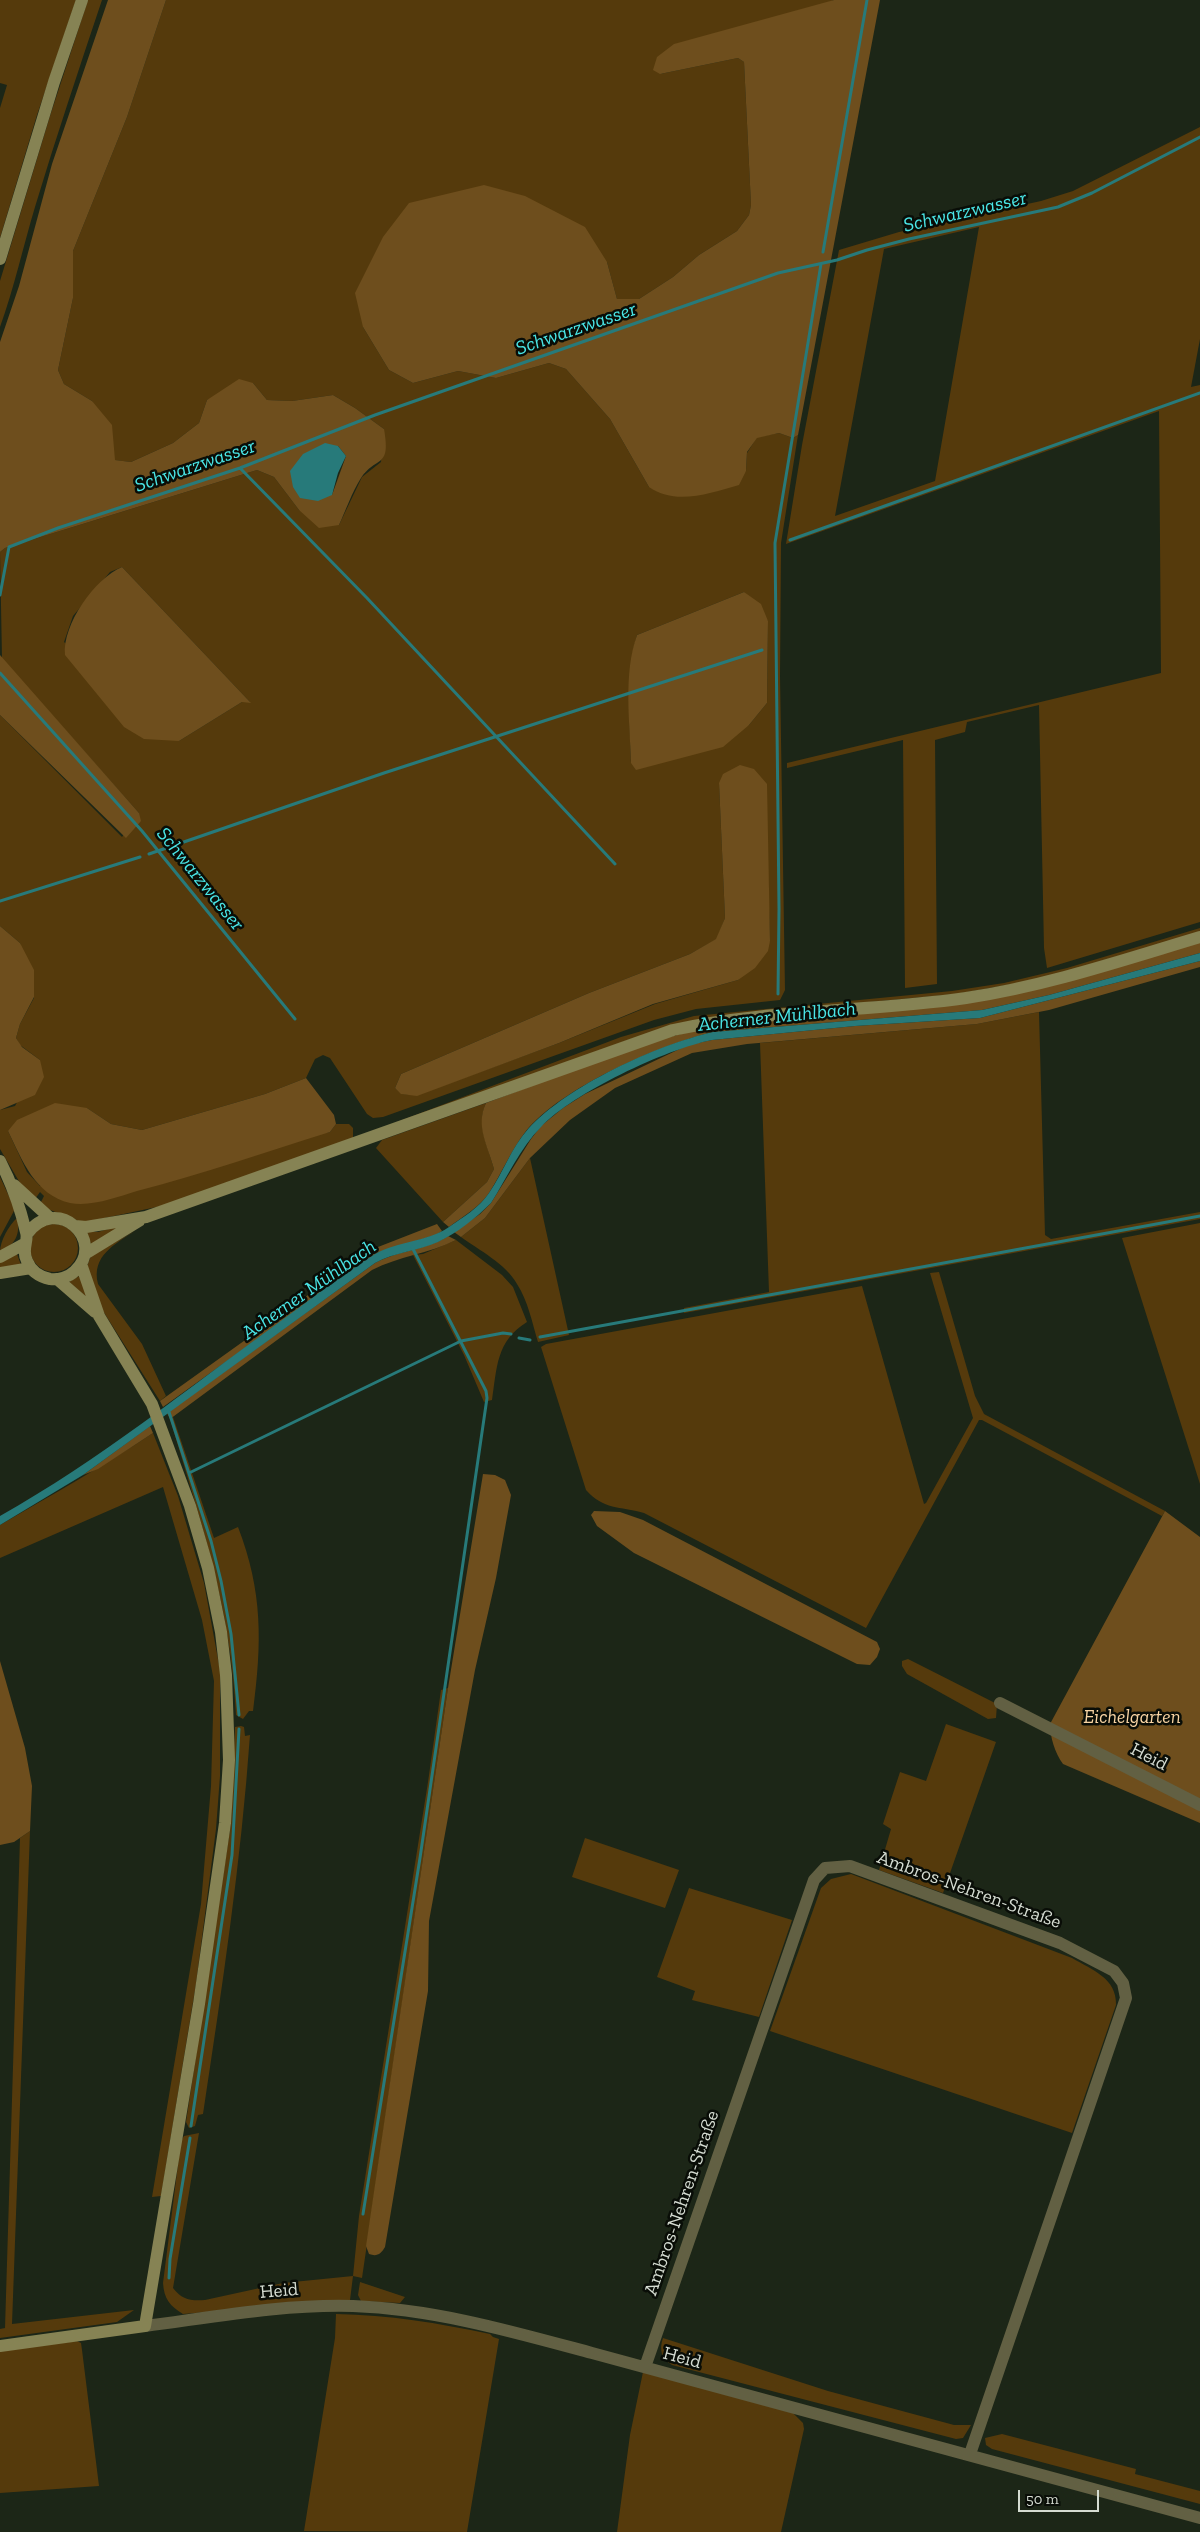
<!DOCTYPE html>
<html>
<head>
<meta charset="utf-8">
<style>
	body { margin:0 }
	#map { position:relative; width:1200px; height:2532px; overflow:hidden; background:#1c2617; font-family:"Zilla Slab",serif }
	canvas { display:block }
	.scale { position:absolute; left:1018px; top:2490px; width:81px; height:22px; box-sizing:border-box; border:2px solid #d5dcd2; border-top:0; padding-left:6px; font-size:15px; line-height:18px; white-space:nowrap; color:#d5dcd2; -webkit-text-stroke:4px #090d07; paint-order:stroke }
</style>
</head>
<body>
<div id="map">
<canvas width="1200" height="2532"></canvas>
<div class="scale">50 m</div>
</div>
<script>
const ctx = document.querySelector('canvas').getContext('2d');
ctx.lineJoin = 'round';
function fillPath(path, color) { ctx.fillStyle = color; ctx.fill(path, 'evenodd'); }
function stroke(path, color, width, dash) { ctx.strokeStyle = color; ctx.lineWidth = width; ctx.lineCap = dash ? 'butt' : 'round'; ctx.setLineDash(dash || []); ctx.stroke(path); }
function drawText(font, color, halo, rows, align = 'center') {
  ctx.font = font + ' "Zilla Slab",serif'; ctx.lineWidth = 5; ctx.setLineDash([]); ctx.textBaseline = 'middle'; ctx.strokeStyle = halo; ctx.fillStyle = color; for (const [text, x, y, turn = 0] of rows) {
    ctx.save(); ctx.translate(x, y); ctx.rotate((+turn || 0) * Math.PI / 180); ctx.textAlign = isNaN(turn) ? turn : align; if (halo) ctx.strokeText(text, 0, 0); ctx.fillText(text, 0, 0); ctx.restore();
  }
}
fillPath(new Path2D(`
	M0,0H76L37,115L0,238V108L7,85L0,83Z
	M88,0H102C79,69 56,137 35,207C23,247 14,288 0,327V281L50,116Z
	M166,0H834L660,74L738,58L744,62L751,205L749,215L737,231L699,255L673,277L639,299H617L607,262L363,327L389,370L413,383L458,371L496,378L549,363L566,369L610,419L649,487L746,471L747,453L757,437L779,433L793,438L798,435L781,543L780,676L785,990L780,1000L696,1009L654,1020L383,1117L373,1118L367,1114L330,1058L323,1055L315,1059L306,1078L265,1094L142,1130L111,1124L87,1108L8,1131L27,1172L40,1186L330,1132L336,1124H349L353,1128V1139L166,1205L81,1223C68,1213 52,1214 40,1204L44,1196L40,1192L35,1199L20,1183L0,1149V1110L15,1106L40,1060L20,1045L16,1038L20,1024L34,998L20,943L0,926V715L122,837L139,813L2,659L0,552L5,548L257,470L274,477L299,510L339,525L362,477L381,462L384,429L355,408L333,395L292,401L267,400L253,383L207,400L199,423L173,443L131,462L114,460L92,401L64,384L58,370L73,298V251L127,117ZM122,567L250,702H242L179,741L64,642L73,616L110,572ZM744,592L768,621L767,703L749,725L631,763C630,721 625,676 637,635ZM719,783L768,877L770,941L738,980L655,1004L559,1043L417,1095L402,1094L395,1088L401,1074L589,993L690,954L717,939L725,918Z
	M1200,127V339L1191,387L1200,385V922L1047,968L1044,948L1039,705L967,722L965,732L935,740L937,984L905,988L903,740L787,768V763L1161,673L1159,411L786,544L802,445L839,250L899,232L1041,201L1073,191ZM979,227L935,481L835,516L884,249Z
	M1200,928V932L1041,979L956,994L752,1013L631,1039L466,1100L376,1130L621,1037L694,1016L952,991L1004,983L1067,968Z
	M1039,1012L1045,1235L1051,1239L1200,1212V1219L684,1313V1308L769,1292L760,1043L977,1024Z
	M486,1103C476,1125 488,1146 494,1169L487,1182L443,1222L376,1148L382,1140Z
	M530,1158L569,1335L538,1342C532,1322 528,1301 517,1284C506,1264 479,1250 461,1237L485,1218Z
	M0,1177L15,1209L0,1237Z
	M17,1218C21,1234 15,1245 0,1252C0,1241 9,1225 17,1218Z
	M1200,1223V1484L1122,1238Z
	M125,1224L91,1245L87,1232H98Z
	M30 1248a24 24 0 1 1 48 0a24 24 0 1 1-48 0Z
	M135,1231C115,1244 91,1256 98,1284L142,1344L166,1396L160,1401L103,1311L85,1271L91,1256Z
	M456,1240L502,1275L513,1287L527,1322C496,1341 497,1368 492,1400L484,1402L464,1355L413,1255L423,1254Z
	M17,1254L21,1265L0,1269V1262Z
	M939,1272L975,1396L984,1414L1165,1511L1162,1516L982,1420H979L866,1628L644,1513C619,1506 604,1510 586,1490L541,1347L546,1344L862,1286L924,1504L926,1503L973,1418L930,1273Z
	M79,1276L90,1300L69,1282Z
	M173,1417L214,1538L238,1527C263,1592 262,1643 253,1711H249L243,1719L236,1715C231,1607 200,1520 170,1419Z
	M153,1433L178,1496L204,1583L220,1670V1776L216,1829L196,1984L161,2196L152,2197L201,1904L211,1786L214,1681L202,1620L163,1487L0,1558V1525C52,1495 103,1466 153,1433Z
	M908,1659L997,1704L996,1718L988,1719L907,1674L902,1666V1661Z
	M448,1688L362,2278L353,2276L350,2300L183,2314C170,2306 164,2299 163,2283L181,2141L184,2136L199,2133L173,2288C182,2300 191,2301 205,2300L283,2283L353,2276L359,2216L428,1782L441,1690Z
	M946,1724L996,1742L943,1893L879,1870L891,1829L883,1824L900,1772L926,1781Z
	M241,1726L244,1727L245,1736L250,1735C241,1863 222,1988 203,2114L198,2115L195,2126L189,2128L186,2122L231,1823L235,1727Z
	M30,1831L12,2324L134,2310L117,2322L0,2338V2329L5,2328L20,1838Z
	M585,1838L679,1870L665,1908L572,1877Z
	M851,1874L1072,1958C1092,1970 1117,1978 1116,2005L1072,2133L770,2031L821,1888L831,1879Z
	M689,1888L792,1920L759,2017L692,2000L695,1991L657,1977Z
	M360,2282L405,2297L400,2303L361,2301L358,2295Z
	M336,2314C389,2315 438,2323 490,2334L493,2337L499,2339L467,2532L304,2531L335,2338Z
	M663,2338L828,2391L954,2425H971L963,2438L956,2439L672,2365C661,2358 659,2350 663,2338Z
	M77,2341L81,2343L82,2350L99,2486L0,2493V2351Z
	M643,2372L793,2413L803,2423L804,2429L781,2532H617L630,2435Z
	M1002,2434L1136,2469L1135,2474L1200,2491V2504L992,2449L986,2445L985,2438Z`), '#553a0c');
fillPath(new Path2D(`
	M108,0H166L127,117L73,251V298L58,370L64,384L92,401L112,425L115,460L131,462L173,443L199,423L207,400L239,379L253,383L267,400L292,401L333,395L355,408L384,429C391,469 377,455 361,478C352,492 346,510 339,525L319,528L299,510L274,477L257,470L5,548L0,552V342L19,286L52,164ZM338,446L346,456L332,495Z
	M834,0H880L798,435L793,438L779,433L757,438L747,452L746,471L739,485C710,493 676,506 649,487L610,419L566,369L549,363L496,378L458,371L413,383L389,370L363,327L355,293L383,237L409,203L484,185L525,196L585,227L607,262L617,299H639L673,277L699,255L737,231L749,215L751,205L744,62L738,58L660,74L653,70L657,57L674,44Z
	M122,567L251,703L242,702L179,741L144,739L124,727L65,655C62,625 95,578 122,567Z
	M744,592L761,604L768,621L767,703L749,725L723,747L636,770L631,763C630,722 623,674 637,635Z
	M0,655L139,813L141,821L126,838L0,715Z
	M740,765L754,769L767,784L770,941L768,951L755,968L738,980L653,1004L559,1043L417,1096L401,1094L395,1088L401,1074L589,993L690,954L716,939L725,918L719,783L723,774Z
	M0,926L20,943L34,970V997L20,1024L16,1038L22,1047L40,1060L44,1077L35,1095L0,1110Z
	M1200,941V953L1049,995L982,1010L713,1032C659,1045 561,1088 526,1131C511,1150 502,1173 489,1193C480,1207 462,1217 449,1227L443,1222L487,1182L494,1169C488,1146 475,1126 486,1103L643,1044L696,1030L725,1025L951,1005Z
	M1200,961V967L1049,1010L977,1024L747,1044L692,1053L615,1088L570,1120L530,1158L485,1218L461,1237L454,1232L480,1214L491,1203L531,1139L541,1126L563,1108L585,1094L688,1045L712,1040L855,1026L980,1018Z
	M306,1078L334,1115L336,1124L330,1132C266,1152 202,1174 137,1191C117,1197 92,1207 70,1203C35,1195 22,1160 8,1131L17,1120L55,1103L87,1108L111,1124L142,1130L265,1094Z
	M437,1224L442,1231L436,1235L377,1253L163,1407L160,1401L357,1260L378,1247Z
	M448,1236L456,1240C428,1254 399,1256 372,1270L170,1419L167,1413L375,1263C399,1250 426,1250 448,1236Z
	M150,1426L153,1433L98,1469L83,1475Z
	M483,1474L495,1475L505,1480L511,1495L496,1578L475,1670L429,1921L428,1991L385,2247C381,2254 377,2257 369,2254L366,2246L448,1688Z
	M594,1511L620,1512L643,1520L877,1642L880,1649L877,1657L870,1665L857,1664L634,1553L597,1526L591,1515Z
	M1165,1511L1200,1537V1823L1063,1764C1055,1753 1050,1737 1050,1724Z
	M0,1661L25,1748L32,1786L30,1831L14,1842L0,1845Z`), '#6e4e1d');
fillPath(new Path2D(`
	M325,443L338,446L346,456L338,473L332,495L318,501L300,498L293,487L290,471L303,454Z
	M1200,953V961L980,1018L855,1026L712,1040C666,1049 573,1093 541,1127C520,1148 507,1178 491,1203C476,1218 457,1233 438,1242C418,1251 395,1252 375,1263L83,1475L0,1525V1516C98,1461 187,1389 278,1323C310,1300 341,1275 375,1254C398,1241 427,1242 449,1227C462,1218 480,1207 489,1193C503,1173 511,1148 528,1129C567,1086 656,1045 713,1032L982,1010L1049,995Z`), '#277a7a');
stroke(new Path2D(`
	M823,252L867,0
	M240,468L367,598L615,864
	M790,540L1200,393
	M0,595L9,547L58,528L240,468L375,415L778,273L837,260L867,250L909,239L1058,207L1092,193L1200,137
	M0,673L142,831L295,1019
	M149,854L384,773L762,650
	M0,901L140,857
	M778,994L779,909L775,543L821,264
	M540,1337L1200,1216
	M519,1338L530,1340
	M168,1409L211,1541L221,1581L231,1634L239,1715
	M189,1473L461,1341L503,1333L511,1334
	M191,2126L232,1855L239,1729
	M363,2214L420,1858L487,1398L486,1391L412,1247
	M169,2278L170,2259L190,2138`), '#277a7a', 3);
stroke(new Path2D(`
	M1000,1703L1200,1805
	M145,2326C214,2317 284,2304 353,2306C435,2309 514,2332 592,2353L1200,2518
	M645,2367L814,1880L825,1868L850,1866L1060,1943L1114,1971L1123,1983L1126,1998L970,2454`), '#626043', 12);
stroke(new Path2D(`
	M0,259L54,82L82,0
	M0,1161C12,1184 20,1207 26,1232C29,1241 21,1249 27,1261C31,1271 40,1277 50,1279C59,1280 69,1277 75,1271C107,1241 57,1193 27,1234
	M14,1185L50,1218
	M75,1226L86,1227L146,1217L673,1030C770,1009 869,1012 966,998C1046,986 1123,960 1200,937
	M85,1254L139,1221
	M0,1257L24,1244
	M0,1273L31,1268
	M57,1279L95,1312
	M0,2346L145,2326L199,2004L225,1823L229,1760L226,1675L221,1632L208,1568L190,1506L152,1404L99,1316L81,1264`), '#868354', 12);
drawText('italic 19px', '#fad5a4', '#090d07', [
	["Eichelgarten",1132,1718]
]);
drawText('19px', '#d5dcd2', '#090d07', [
	["Heid",1149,1757,27],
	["Ambros-Nehren-Straße",969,1890,20],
	["Ambros-Nehren-Straße",682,2203,-71],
	["Heid",279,2291,-5],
	["Heid",682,2358,15]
]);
drawText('italic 20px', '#4ae5e6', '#090d07', [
	["Schwarzwasser",965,212,-13],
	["Schwarzwasser",576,329,-19],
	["Schwarzwasser",195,466,-19],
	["Schwarzwasser",200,879,51],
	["Acherner Mühlbach",777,1017,-6],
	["Acherner Mühlbach",309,1290,-35]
]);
</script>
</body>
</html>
